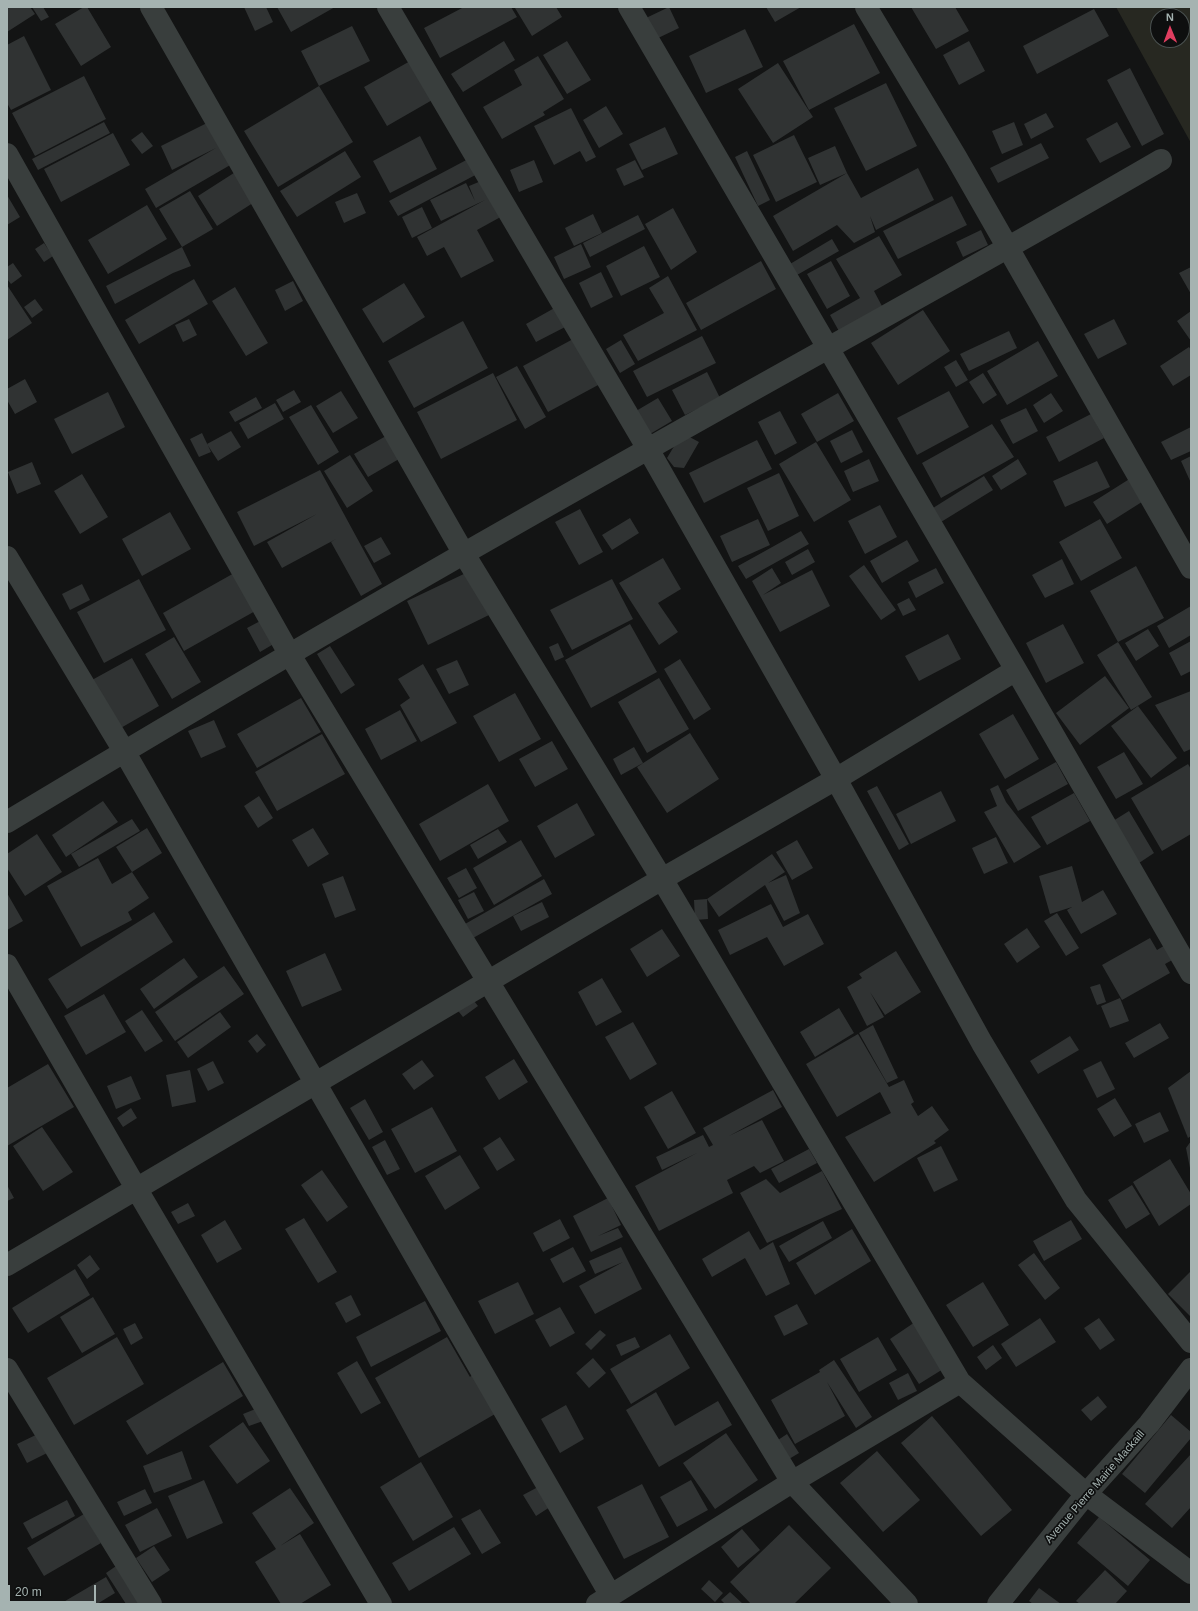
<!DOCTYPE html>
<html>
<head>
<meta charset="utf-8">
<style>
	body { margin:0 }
	#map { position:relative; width:1198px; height:1611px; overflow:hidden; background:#131414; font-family:Helvetica,sans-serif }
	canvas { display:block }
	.frame { position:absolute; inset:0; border:8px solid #a5b3b1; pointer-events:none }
	.north { position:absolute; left:1150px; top:8px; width:40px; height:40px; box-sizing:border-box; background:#0e0f0f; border:1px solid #4a5150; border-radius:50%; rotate:359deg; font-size:11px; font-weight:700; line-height:16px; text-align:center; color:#a5b3b1 }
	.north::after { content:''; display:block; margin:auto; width:14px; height:18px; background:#e03e60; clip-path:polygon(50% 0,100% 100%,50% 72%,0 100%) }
	.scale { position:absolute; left:8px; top:1585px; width:88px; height:18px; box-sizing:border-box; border:2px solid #a5b3b1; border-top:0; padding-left:5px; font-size:12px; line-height:14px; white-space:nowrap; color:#a5b3b1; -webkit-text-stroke:3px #0e0f0f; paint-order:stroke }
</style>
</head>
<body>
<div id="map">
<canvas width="1198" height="1611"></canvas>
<div class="frame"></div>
<div class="north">N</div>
<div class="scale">20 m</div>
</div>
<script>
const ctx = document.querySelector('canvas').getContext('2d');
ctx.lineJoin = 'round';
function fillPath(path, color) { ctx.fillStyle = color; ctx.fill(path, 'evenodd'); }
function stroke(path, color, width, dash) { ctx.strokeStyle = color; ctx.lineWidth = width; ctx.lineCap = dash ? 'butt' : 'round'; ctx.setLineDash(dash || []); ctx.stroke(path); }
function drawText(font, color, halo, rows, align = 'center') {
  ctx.font = font + ' Helvetica,sans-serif'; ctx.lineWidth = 3.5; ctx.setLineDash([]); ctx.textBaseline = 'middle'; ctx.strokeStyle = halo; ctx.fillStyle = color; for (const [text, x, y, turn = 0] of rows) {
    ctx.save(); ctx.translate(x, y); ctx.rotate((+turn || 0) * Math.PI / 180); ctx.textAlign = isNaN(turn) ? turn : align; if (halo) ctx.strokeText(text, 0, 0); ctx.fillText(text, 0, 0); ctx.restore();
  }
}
fillPath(new Path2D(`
	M1116,7H1191V143ZM1158,16H1182V40H1158Z`), '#272821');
fillPath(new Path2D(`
	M7,7H30L35,14L7,32Z
	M32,7H43L49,17L41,21Z
	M84,7H87L111,47L81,66L55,24Z
	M244,7H266L273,22L255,31Z
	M277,7H335L291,32Z
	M464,7H511L517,17L440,58L424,28Z
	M556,7L562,17L532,36L515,8Z
	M669,7L679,28L656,39L646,18Z
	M766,7H801L775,22Z
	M911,7H955L969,31L936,49Z
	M1094,9L1109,36L1037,74L1023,46Z
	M854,24L880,73L809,110L783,61Z
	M352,26L370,61L319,86L301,51Z
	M745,29L763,67L706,93L689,56Z
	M24,36L51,90L11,110L7,103V45Z
	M504,41L515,60L463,92L451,74Z
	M567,41L591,80L567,94L543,55Z
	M969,41L985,71L959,85L943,55Z
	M538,56L564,99L543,112L545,115L502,139L483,107L522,85L514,70Z
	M412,60L434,99L387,126L364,87Z
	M778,63L813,117L773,143L738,89Z
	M1130,68L1164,134L1142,146L1107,80Z
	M84,76L106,119L35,156L12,113Z
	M886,83L917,146L866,171L834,108Z
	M319,86L353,142L278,187L244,131Z
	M606,106L623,134L599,148L583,120Z
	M571,108L596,157L586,162L580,151L554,165L534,126Z
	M1046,113L1054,127L1031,139L1024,124Z
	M104,122L110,133L38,170L32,159Z
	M209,122L232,164L156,208L145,189L216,148L172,170L161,146Z
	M1014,122L1023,145L1002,154L992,131Z
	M1117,122L1131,147L1100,163L1086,139Z
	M665,127L678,154L642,170L629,144Z
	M142,132L153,146L142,154L131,140Z
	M113,133L130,165L61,202L44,169Z
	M794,135L817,182L776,202L753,155Z
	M420,136L437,169L390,193L373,161Z
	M1041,143L1049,158L998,183L990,168Z
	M835,146L847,173L861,198L918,168L934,200L876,230L870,216L875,232L854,243L837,225L793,251L773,216L847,173L820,185L808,158Z
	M345,151L361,177L297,217L280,191Z
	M747,151L770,200L758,206L735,157Z
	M472,157L481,172L398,216L389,201Z
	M534,160L543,182L519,192L510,170Z
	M635,160L644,177L624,186L616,169Z
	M237,171L256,201L217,226L198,196Z
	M486,179L506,214L477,230L494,261L461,278L444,247L427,256L417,237L485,200L441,221L430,200L466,183L475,201L469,186Z
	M190,191L213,229L182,247L159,209Z
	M357,193L366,213L344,223L335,202Z
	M7,195L20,217L7,225Z
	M952,196L967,225L898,259L883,231Z
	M147,205L167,239L108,274L88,240Z
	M422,207L432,228L412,238L402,217Z
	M673,208L697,252L671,270L645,224Z
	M593,214L602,233L574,246L565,228Z
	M638,215L645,229L590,257L583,243Z
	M981,230L988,245L963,257L956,242Z
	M879,236L902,275L874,291L883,308L840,333L830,315L860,298L836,259Z
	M832,239L839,251L797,275L790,264Z
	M44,243L53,256L44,262L35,249Z
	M581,244L591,267L564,279L554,257Z
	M644,246L660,277L621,296L606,266Z
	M182,247L191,266L173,273L115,304L106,286Z
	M761,261L776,289L701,330L686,303Z
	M831,261L850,296L827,309L807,274Z
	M13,263L22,276L11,284L7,279V267Z
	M1191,267V294L1179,273Z
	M601,272L613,297L591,308L579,283Z
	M668,276L697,330L638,361L623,335L664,313L649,288Z
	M194,279L208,304L139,344L125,320Z
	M293,281L303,301L285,311L275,290Z
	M404,283L425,317L383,343L362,309Z
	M7,285L32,323L7,340Z
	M235,287L268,343L246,356L212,301Z
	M35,299L43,310L32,318L24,307Z
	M558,306L569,325L536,342L526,324Z
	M923,310L950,351L898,385L871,343Z
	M1191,311V341L1177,321Z
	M189,319L197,335L183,342L175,325Z
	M1114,319L1127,344L1098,359L1084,334Z
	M463,321L488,368L414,408L388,361Z
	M1009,331L1017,348L969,371L960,354Z
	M702,336L716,363L647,397L633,371Z
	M575,338L600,384L548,412L523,366Z
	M621,340L635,364L620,373L606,349Z
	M1038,341L1058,376L1007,405L987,371Z
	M1189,347L1191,350V375L1173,386L1160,366Z
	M956,360L968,380L956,387L944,367Z
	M517,366L546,417L525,429L496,377Z
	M707,372L720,398L685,415L672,390Z
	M493,373L517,420L441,459L417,412Z
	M983,373L997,395L983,404L969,382Z
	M25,379L37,402L15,414L7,400V389Z
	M294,390L301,402L283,412L276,400Z
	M341,391L358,418L333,433L316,406Z
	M949,391L969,427L917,455L897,418Z
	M108,392L125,427L72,454L54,419Z
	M838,393L854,421L817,442L801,414Z
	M1051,393L1063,411L1044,423L1033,405Z
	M256,397L262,408L235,422L229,412Z
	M658,398L672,421L650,434L636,411Z
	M275,403L284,419L248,439L239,423Z
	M311,405L339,452L318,465L289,417Z
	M1026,408L1038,431L1013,444L1000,420Z
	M780,411L797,443L775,455L758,422Z
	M1091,414L1104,438L1059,462L1046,437Z
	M992,424L1014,457L941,498L922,463Z
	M1191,427V451L1171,460L1161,442Z
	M852,430L863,452L841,463L830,441Z
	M231,431L241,447L218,461L207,444Z
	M202,433L211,452L199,457L190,439Z
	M682,433L699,442L684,468L674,467L667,458Z
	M386,436L399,459L368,477L354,454Z
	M757,440L772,469L704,503L689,473Z
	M816,442L851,500L814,522L779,464Z
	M350,455L373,491L347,508L324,471Z
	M1191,456V483L1181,461Z
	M869,459L879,481L853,492L844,471Z
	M1018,459L1027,474L1001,490L992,476Z
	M1097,461L1110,487L1065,507L1053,481Z
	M32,462L41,484L17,494L8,472Z
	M320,470L382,584L361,596L331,542L336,539L282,568L267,542L317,514L254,546L237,512Z
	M779,473L799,516L768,531L747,488Z
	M82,474L108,517L80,534L54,491Z
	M984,476L993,490L941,522L933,508Z
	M1131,478L1145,500L1107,524L1093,502Z
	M880,505L897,537L865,554L848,521Z
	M580,509L603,552L579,565L555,522Z
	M170,512L191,549L142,576L122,539Z
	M630,518L639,533L612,550L602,535Z
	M758,519L770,545L732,562L720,536Z
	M1100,519L1122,558L1081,581L1059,542Z
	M801,531L809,544L746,579L738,566Z
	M381,537L391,554L374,563L364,546Z
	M907,540L919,561L882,583L870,561Z
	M808,549L815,562L792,575L785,562Z
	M663,558L681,589L658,603L678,632L659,645L619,583Z
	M1062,559L1074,584L1045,598L1032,575Z
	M864,565L896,610L881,620L849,576Z
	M1136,566L1164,618L1118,642L1090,591Z
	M772,568L781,583L763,595L812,570L830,606L780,632L752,581Z
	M936,568L944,583L916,598L908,582Z
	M236,572L257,610L184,651L163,613Z
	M468,572L489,615L428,645L407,601Z
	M139,579L166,630L104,663L77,612Z
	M612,579L633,619L572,650L550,610Z
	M82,584L90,600L70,610L62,594Z
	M909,598L916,610L903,616L897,604Z
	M1191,606V635L1169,648L1157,626Z
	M264,619L277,642L260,652L247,628Z
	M630,624L657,672L591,708L565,660Z
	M1063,624L1084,663L1046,683L1026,643Z
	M1148,629L1159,646L1136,661L1125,643Z
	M948,634L961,659L919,681L905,656Z
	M174,637L201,682L172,699L145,654Z
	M1191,641V671L1181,676L1169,653Z
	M1118,642L1152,697L1131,710L1097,655Z
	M558,643L564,657L555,661L549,647Z
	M330,646L355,685L341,694L317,654Z
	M132,658L159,706L119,729L92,680Z
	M680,659L711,709L694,720L664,669Z
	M457,660L469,685L449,694L436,669Z
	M423,664L457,723L421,742L400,705L410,698L398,679Z
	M1105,676L1129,708L1080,745L1056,713Z
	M659,678L689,729L647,753L618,702Z
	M1191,691V749L1184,752L1155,705Z
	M515,693L541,739L499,762L473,716Z
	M301,698L321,732L257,768L237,734Z
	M1138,706L1177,758L1151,778L1111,726Z
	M400,710L417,741L381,760L365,729Z
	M1013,714L1039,759L1005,779L979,734Z
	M214,720L226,747L201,758L188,731Z
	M690,733L719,779L667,813L637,767Z
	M322,734L345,774L277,811L255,772Z
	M552,741L568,769L535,787L519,759Z
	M634,747L643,763L621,775L613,759Z
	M1124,752L1143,784L1116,799L1097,767Z
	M1056,762L1068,784L1018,811L1006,790Z
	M1188,764L1191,769V834L1162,851L1131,798Z
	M488,784L509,821L440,861L419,824Z
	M998,785L1006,802L1041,847L1014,863L984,812L997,806L990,789Z
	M877,786L909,844L899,850L867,791Z
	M941,791L956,821L911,844L896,814Z
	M1074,793L1090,821L1047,845L1031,817Z
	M259,796L273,818L258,828L244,806Z
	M103,801L118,822L66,857L52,835Z
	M577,803L595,835L555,858L537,826Z
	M1129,811L1154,853L1139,863L1113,821Z
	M132,819L140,831L79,867L71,854Z
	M147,828L162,853L132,872L116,847Z
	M313,828L329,854L308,867L292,840Z
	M498,829L507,842L478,859L470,845Z
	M37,834L62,872L25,896L7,868V854Z
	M996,837L1008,863L984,874L972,848Z
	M521,840L542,876L494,905L473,868Z
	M797,840L813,868L792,880L776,852Z
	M772,854L785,872L768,883L786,875L800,913L784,921L765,885L719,917L707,899Z
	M98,858L112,884L132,872L149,898L128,912L132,920L81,947L47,886Z
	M1072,866L1082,902L1103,890L1117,914L1081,934L1067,910L1072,907L1050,914L1039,876Z
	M466,868L477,888L459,898L447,878Z
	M343,876L356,910L335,918L322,884Z
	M544,879L552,894L473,938L465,924Z
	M474,892L484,911L468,919L458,900Z
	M7,893L23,921L7,930Z
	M707,899L708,919L695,920L694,900Z
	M542,902L549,917L521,931L513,916Z
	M771,904L783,927L808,914L824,944L784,966L767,937L730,955L718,930Z
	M154,912L173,942L67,1009L48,979Z
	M1057,913L1079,948L1066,956L1044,921Z
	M1027,928L1040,947L1017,963L1004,944Z
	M662,929L680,956L647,977L630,949Z
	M1150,938L1157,950L1167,944L1176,958L1165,964L1170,973L1122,1000L1102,965Z
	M896,951L921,992L885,1015L870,992L884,1017L867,1026L847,987L862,978L859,974Z
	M325,953L342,990L302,1007L286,971Z
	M184,958L198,977L154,1009L140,989Z
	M224,966L244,994L175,1041L155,1012Z
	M602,978L622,1012L596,1026L578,992Z
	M1100,984L1106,1002L1097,1005L1090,987Z
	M104,994L126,1032L86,1055L64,1016Z
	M470,996L478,1006L463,1017L455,1007Z
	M1120,998L1129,1021L1110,1028L1101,1006Z
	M839,1008L854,1033L815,1057L800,1032Z
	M142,1010L163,1041L145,1052L125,1021Z
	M220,1012L231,1027L188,1058L177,1042Z
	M633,1022L657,1064L630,1080L605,1037Z
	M1160,1023L1169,1038L1134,1058L1125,1043Z
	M873,1025L898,1078L887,1083L859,1033Z
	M257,1034L266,1045L257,1053L248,1041Z
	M858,1034L889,1087L904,1080L914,1102L911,1104L918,1116L932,1106L949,1130L934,1141L936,1143L874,1182L845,1137L891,1113L880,1092L837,1117L806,1064Z
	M1070,1036L1079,1050L1038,1074L1030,1061Z
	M514,1059L528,1082L499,1100L485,1077Z
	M422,1060L434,1076L414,1090L402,1074Z
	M213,1061L224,1083L208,1091L197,1069Z
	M1101,1061L1115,1089L1097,1098L1083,1070Z
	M48,1064L74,1107L7,1146V1088Z
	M190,1070L196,1102L172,1107L166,1075Z
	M1191,1071V1136L1188,1138L1168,1088Z
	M131,1076L141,1099L116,1109L107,1086Z
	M773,1090L782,1107L729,1136L762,1120L784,1161L760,1173L754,1166L727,1180L733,1193L659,1231L635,1186L697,1153L662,1170L656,1157L703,1135L709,1147L713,1145L703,1128Z
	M672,1091L696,1133L668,1149L644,1107Z
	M1115,1098L1132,1126L1114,1137L1097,1109Z
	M365,1099L383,1132L369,1140L350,1108Z
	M432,1107L457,1151L415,1173L391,1129Z
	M131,1108L137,1118L123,1127L117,1118Z
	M1160,1112L1169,1131L1144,1143L1135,1124Z
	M42,1127L73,1172L43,1191L13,1146Z
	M500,1137L515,1160L497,1171L483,1148Z
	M385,1140L400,1169L387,1175L372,1147Z
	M1191,1141V1173L1186,1148Z
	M941,1146L958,1180L934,1192L917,1158Z
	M809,1149L817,1163L779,1183L771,1169Z
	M460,1155L480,1188L445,1210L425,1176Z
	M1170,1159L1191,1194V1204L1159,1226L1133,1182Z
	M322,1170L348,1207L327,1222L301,1185Z
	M822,1171L842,1209L767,1243L740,1193L766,1179L780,1193Z
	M7,1185L14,1198L7,1201Z
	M1132,1185L1150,1214L1126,1229L1108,1200Z
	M608,1198L621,1225L598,1236L618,1228L623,1237L591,1252L573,1216Z
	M188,1203L195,1216L178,1224L171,1212Z
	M304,1218L337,1272L318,1283L285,1229Z
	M560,1219L570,1238L543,1252L533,1233Z
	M225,1220L242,1249L217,1263L201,1235Z
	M1071,1220L1082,1239L1044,1261L1033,1241Z
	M823,1221L832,1238L789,1262L779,1246Z
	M852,1229L871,1261L815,1295L796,1263Z
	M749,1231L760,1250L773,1242L790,1284L766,1296L745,1258L712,1277L702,1259Z
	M573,1247L586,1271L563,1283L550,1259Z
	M621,1247L642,1289L595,1314L579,1286L623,1262L595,1274L589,1261Z
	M1034,1253L1060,1288L1045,1300L1018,1265Z
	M90,1255L100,1269L87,1279L77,1265Z
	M75,1269L90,1295L28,1333L12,1308Z
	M1191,1271V1317L1168,1294Z
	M518,1282L534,1314L495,1334L478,1301Z
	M983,1282L1009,1325L973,1347L946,1305Z
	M351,1295L361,1315L346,1323L335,1303Z
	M93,1297L115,1334L82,1353L60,1317Z
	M425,1301L441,1331L371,1367L356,1337Z
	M797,1304L808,1324L784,1336L774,1316Z
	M560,1307L575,1333L550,1347L535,1320Z
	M1040,1318L1056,1342L1016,1367L1001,1344Z
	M1099,1318L1115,1340L1100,1350L1084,1328Z
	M918,1320L948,1366L919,1384L890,1339Z
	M135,1323L143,1338L131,1345L123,1329Z
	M600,1330L606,1335L591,1350L585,1344Z
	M670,1334L690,1368L631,1404L610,1369Z
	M117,1337L144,1384L74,1425L47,1378Z
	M447,1337L470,1377L472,1375L495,1414L419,1458L375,1378Z
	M635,1337L640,1347L621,1356L616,1345Z
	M878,1337L897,1370L859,1392L840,1359Z
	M993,1345L1002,1358L986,1370L977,1357Z
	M593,1358L606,1373L589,1388L576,1373Z
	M834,1360L872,1417L856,1428L827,1382L845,1416L795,1444L771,1400L820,1372L819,1370Z
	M357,1361L381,1403L361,1414L337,1373Z
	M223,1362L243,1396L147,1455L126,1421Z
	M908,1373L917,1391L898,1400L889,1383Z
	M656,1392L675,1426L718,1401L732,1425L659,1467L626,1410Z
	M1098,1396L1107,1407L1091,1421L1081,1410Z
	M566,1405L584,1439L560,1453L541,1419Z
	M258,1408L263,1421L249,1426L243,1414Z
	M1171,1415L1191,1432V1438L1145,1493L1122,1474Z
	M932,1416L1012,1510L981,1536L901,1443Z
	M243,1422L270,1461L237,1484L209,1446Z
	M42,1432L51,1451L27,1463L17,1444Z
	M726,1433L758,1480L715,1509L683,1463Z
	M787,1434L799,1453L789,1459L778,1440Z
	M182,1451L192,1479L154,1493L143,1466Z
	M877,1451L920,1500L883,1532L840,1483Z
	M1191,1454V1507L1172,1528L1145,1504Z
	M421,1462L453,1517L413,1541L380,1487Z
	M204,1480L223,1523L187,1539L168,1496Z
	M691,1480L708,1510L677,1527L660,1497Z
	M642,1484L669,1537L624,1559L597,1507Z
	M538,1487L550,1507L536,1516L523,1495Z
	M290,1488L314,1523L280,1546L300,1534L331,1585L300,1604H281L255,1562L276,1549L252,1513Z
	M145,1489L152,1503L124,1516L117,1502Z
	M67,1500L75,1516L32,1539L23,1523Z
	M157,1508L172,1536L140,1552L125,1525Z
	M480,1509L501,1543L482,1554L461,1519Z
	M84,1514L101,1543L44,1576L27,1548Z
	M1099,1517L1150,1560L1128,1586L1077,1543Z
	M789,1525L831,1568L794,1604H751L730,1582Z
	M454,1527L471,1554L409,1591L392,1563Z
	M742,1529L760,1550L738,1568L721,1547Z
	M154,1546L170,1570L152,1582L136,1558Z
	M119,1564L140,1604H126L106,1573Z
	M1105,1570L1127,1591L1115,1604H1080L1076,1601Z
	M106,1577L115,1593L97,1604H60Z
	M709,1580L723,1593L715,1602L701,1589Z
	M1039,1588L1061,1604H1033L1029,1601Z
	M730,1592L743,1604H725L721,1600Z`), '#303333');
stroke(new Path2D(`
	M151,7L464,554L662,879L960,1382L1086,1494L1191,1573
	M388,7L648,449L836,779L982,1043L1076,1200L1191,1342
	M629,7L1016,670L1191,973
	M866,7L956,157L1191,568
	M7,154L290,655L792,1482L907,1604
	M7,557L124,751L611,1596
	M7,822C219,694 433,570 648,449C819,352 991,259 1161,160
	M7,965L136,1188L381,1604
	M7,1265L662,879L836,779L1016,670
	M7,1369L151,1604
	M597,1604L792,1482L960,1382
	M998,1604L1086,1494L1149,1424L1191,1369`), '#393e3d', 22);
drawText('11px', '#a5b3b1', '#0e0f0f', [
	["Avenue Pierre Mairie Mackaill",1095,1487,-49]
]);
</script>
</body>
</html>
